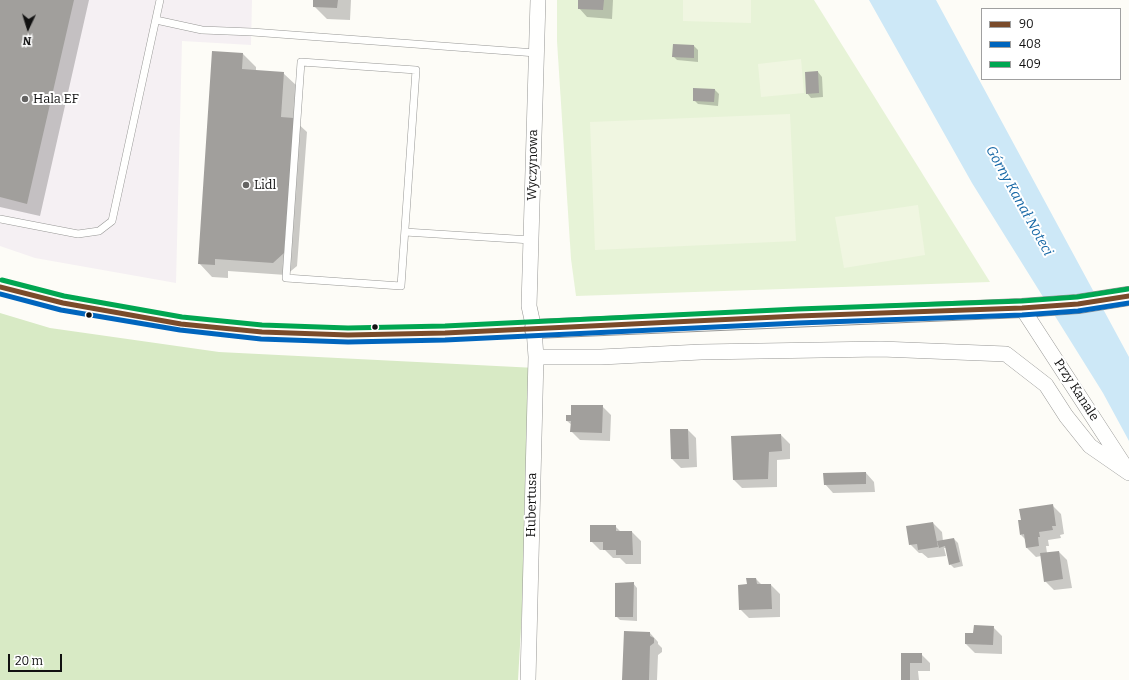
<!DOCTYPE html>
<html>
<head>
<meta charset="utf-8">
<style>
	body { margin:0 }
	#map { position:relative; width:1129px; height:680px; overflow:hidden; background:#fdfcf7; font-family:Bitter,serif }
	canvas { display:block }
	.legend { position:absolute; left:981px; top:8px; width:140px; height:72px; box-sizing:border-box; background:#fff; border:1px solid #a0a0a0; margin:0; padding:5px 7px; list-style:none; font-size:12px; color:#111 }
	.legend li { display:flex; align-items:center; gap:8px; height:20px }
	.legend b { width:20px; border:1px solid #a0a0a0 }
	.north { position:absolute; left:8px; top:8px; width:40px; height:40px; -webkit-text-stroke:3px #fff; paint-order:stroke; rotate:184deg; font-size:11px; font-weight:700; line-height:16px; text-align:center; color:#111 }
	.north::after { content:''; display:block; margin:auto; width:14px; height:18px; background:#111; clip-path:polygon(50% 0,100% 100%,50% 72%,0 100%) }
	.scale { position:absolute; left:8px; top:654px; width:54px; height:18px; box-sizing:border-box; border:2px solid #111; border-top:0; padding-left:5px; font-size:12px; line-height:14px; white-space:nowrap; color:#111; -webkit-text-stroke:3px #fff; paint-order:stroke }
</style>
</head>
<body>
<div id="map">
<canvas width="1129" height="680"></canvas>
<ul class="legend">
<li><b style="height:5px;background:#7a4b2a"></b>90</li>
<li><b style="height:5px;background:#0065bd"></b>408</li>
<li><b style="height:5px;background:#00a651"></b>409</li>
</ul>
<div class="north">N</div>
<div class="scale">20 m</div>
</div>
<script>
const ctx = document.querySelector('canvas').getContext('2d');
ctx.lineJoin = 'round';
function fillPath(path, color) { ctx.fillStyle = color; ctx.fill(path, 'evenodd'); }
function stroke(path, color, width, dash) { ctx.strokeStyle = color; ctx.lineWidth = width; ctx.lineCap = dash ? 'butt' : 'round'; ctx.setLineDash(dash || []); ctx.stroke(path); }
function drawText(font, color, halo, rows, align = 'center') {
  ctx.font = font + ' Bitter,serif'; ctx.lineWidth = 4; ctx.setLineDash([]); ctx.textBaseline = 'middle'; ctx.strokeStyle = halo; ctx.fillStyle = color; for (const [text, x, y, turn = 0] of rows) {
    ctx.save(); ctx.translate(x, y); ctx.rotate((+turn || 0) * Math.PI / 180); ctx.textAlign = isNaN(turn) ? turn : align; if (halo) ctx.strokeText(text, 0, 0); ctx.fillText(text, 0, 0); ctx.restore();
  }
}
fillPath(new Path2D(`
	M0,0H252L251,45L182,41L176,283L35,258L0,246Z`), '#f5f0f3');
fillPath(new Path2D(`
	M557,0H814L990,282L576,296L571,259L557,41Z`), '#e7f3d7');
fillPath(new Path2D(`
	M0,313L50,328L219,352L536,368L518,680H0Z`), '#d8eac5');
fillPath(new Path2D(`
	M683,0H751V23L683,21Z
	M801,59L804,93L761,97L758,64Z
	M790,114L796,241L595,250L590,122Z
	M918,205L925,255L844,268L835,217Z`), '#f0f6e1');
fillPath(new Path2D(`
	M869,0H936L1129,357V441L1103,393L972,183Z`), '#cde8f7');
fillPath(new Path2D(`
	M0,0H89L40,216L0,207Z
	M314,0H351L350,20L327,19L314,6Z
	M579,0H613L612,19L587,17L579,8Z
	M694,46L698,50V62L677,60L673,56Z
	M213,52L243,54L256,67V71L283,73L297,86L294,120L307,132L297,266L286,275L228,271V278L212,277L199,263Z
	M818,72L822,77L823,97L811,98L807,93Z
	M715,90L719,94L718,106L698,104L694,100Z
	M602,406L611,415L610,441L580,440L571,431L572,425L567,421L572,416Z
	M688,430L696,438L697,467L681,468L672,459Z
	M781,435L790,444V459L777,460V487L742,488L734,480L732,437Z
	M866,473L874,482L875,492L833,493L825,484Z
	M1052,505L1061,514L1064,534L1060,535L1061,538L1048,540L1049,546H1046L1047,553L1059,552L1067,560L1072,588L1054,590L1045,581L1041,556L1036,557L1027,548L1025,539L1021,535Z
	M933,523L942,532L943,541L954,539L958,543L963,566L954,568L950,564L946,548H944L946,556L928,558L922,553H919L910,544Z
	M615,526L621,532H632L641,541V564H626L620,558H613L605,550H600L591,541Z
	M756,579L762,585H771L780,594V617L749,618L740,609L748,585Z
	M633,583L637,588V621L620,620L616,616Z
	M993,627L1002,636V654L975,653L966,644L974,634Z
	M650,633L658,642V644L662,648V652L658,655L657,680H623Z
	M902,654H921L930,663V671H918L919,680H902Z`), '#0003');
fillPath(new Path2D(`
	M0,0H74L27,204L0,197Z
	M313,0H338L337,8L313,7Z
	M578,0H604L603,10L578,9Z
	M673,44L694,45V58L672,57Z
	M212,51L243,53L242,69L284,72L281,117L294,118L284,253L273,263L215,259V265L198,264Z
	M818,71L819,93L806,94L805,72Z
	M693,88L715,89L714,102L693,101Z
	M571,405H603L602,433L570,432L571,421H566V415H571Z
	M670,429H688L689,459H671Z
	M781,434L782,451L769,452L768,479L733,480L731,436Z
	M866,472V484L824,485L823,473Z
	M1053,504L1056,526H1052L1053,530L1039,532L1040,537H1038L1039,546L1026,548L1024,534L1020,535L1018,520H1021L1019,509Z
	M933,522L938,547L918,550L917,544L909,545L906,526Z
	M590,525H616V531H632L633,555H616V550H603V542H590Z
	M954,538L960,562L949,565L945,546L939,548L937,541Z
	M1059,551L1063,579L1044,582L1040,553Z
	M746,578H756L757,584H771L772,609L739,610L738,585L747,584Z
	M634,582L633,617H615V583Z
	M974,625L994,626L993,645L965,644V633H973Z
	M624,631L650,632V636L654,638V643L650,646L649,680H622Z
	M901,653H922V663H910V680H901Z`), '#a19f9c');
const service = new Path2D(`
	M156,20L202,30L252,32L536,53
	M301,62L416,70L401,286L286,278Z
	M0,219L78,234L99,231L112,221L160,0
	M405,232L531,240`);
const minor = new Path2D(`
	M1022,308L1126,468
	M536,357H601L701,352L881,349L1006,354L1046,385L1066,416L1090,446L1129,473
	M528,680L536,357L534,329L529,306L538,0`);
const tertiary = new Path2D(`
	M534,329L1022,308L1078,304L1129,296`);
stroke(service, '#979795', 8);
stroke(minor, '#979795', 16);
stroke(tertiary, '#979795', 20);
stroke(service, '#fffffe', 7);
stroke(minor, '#fffffe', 15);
stroke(tertiary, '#fffffe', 18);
stroke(new Path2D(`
	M0,287L63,303L181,324L262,332L348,335L445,333L798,316L1022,308L1078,304L1129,296`), '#7a4b2a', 5);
stroke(new Path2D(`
	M0,294L61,310L180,330L261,339L348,342L445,340L798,323L1022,315L1078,311L1129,303`), '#0065bd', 5);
stroke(new Path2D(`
	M2,280L64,296L182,317L262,325L348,328L445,326L798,309L1022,301L1077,297L1128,289`), '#00a651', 5);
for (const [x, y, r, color] of [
	[25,99,4,"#646362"],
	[246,185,4,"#646362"],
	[89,315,3.5,"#111"],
	[375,327,3.5,"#111"]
]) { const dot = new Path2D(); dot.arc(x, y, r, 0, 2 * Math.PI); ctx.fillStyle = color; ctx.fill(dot); stroke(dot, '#fff', 1.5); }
drawText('13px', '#111', '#fff', [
	["Hala EF",33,99],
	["Lidl",254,185]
], 'left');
drawText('13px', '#111', '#fff', [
	["Wyczynowa",533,165,-89],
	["Przy Kanale",1076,390,57],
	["Hubertusa",532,505,-89]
]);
drawText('italic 14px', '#1768a6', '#fff', [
	["Górny Kanał Noteci",1019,201,61]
]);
</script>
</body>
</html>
